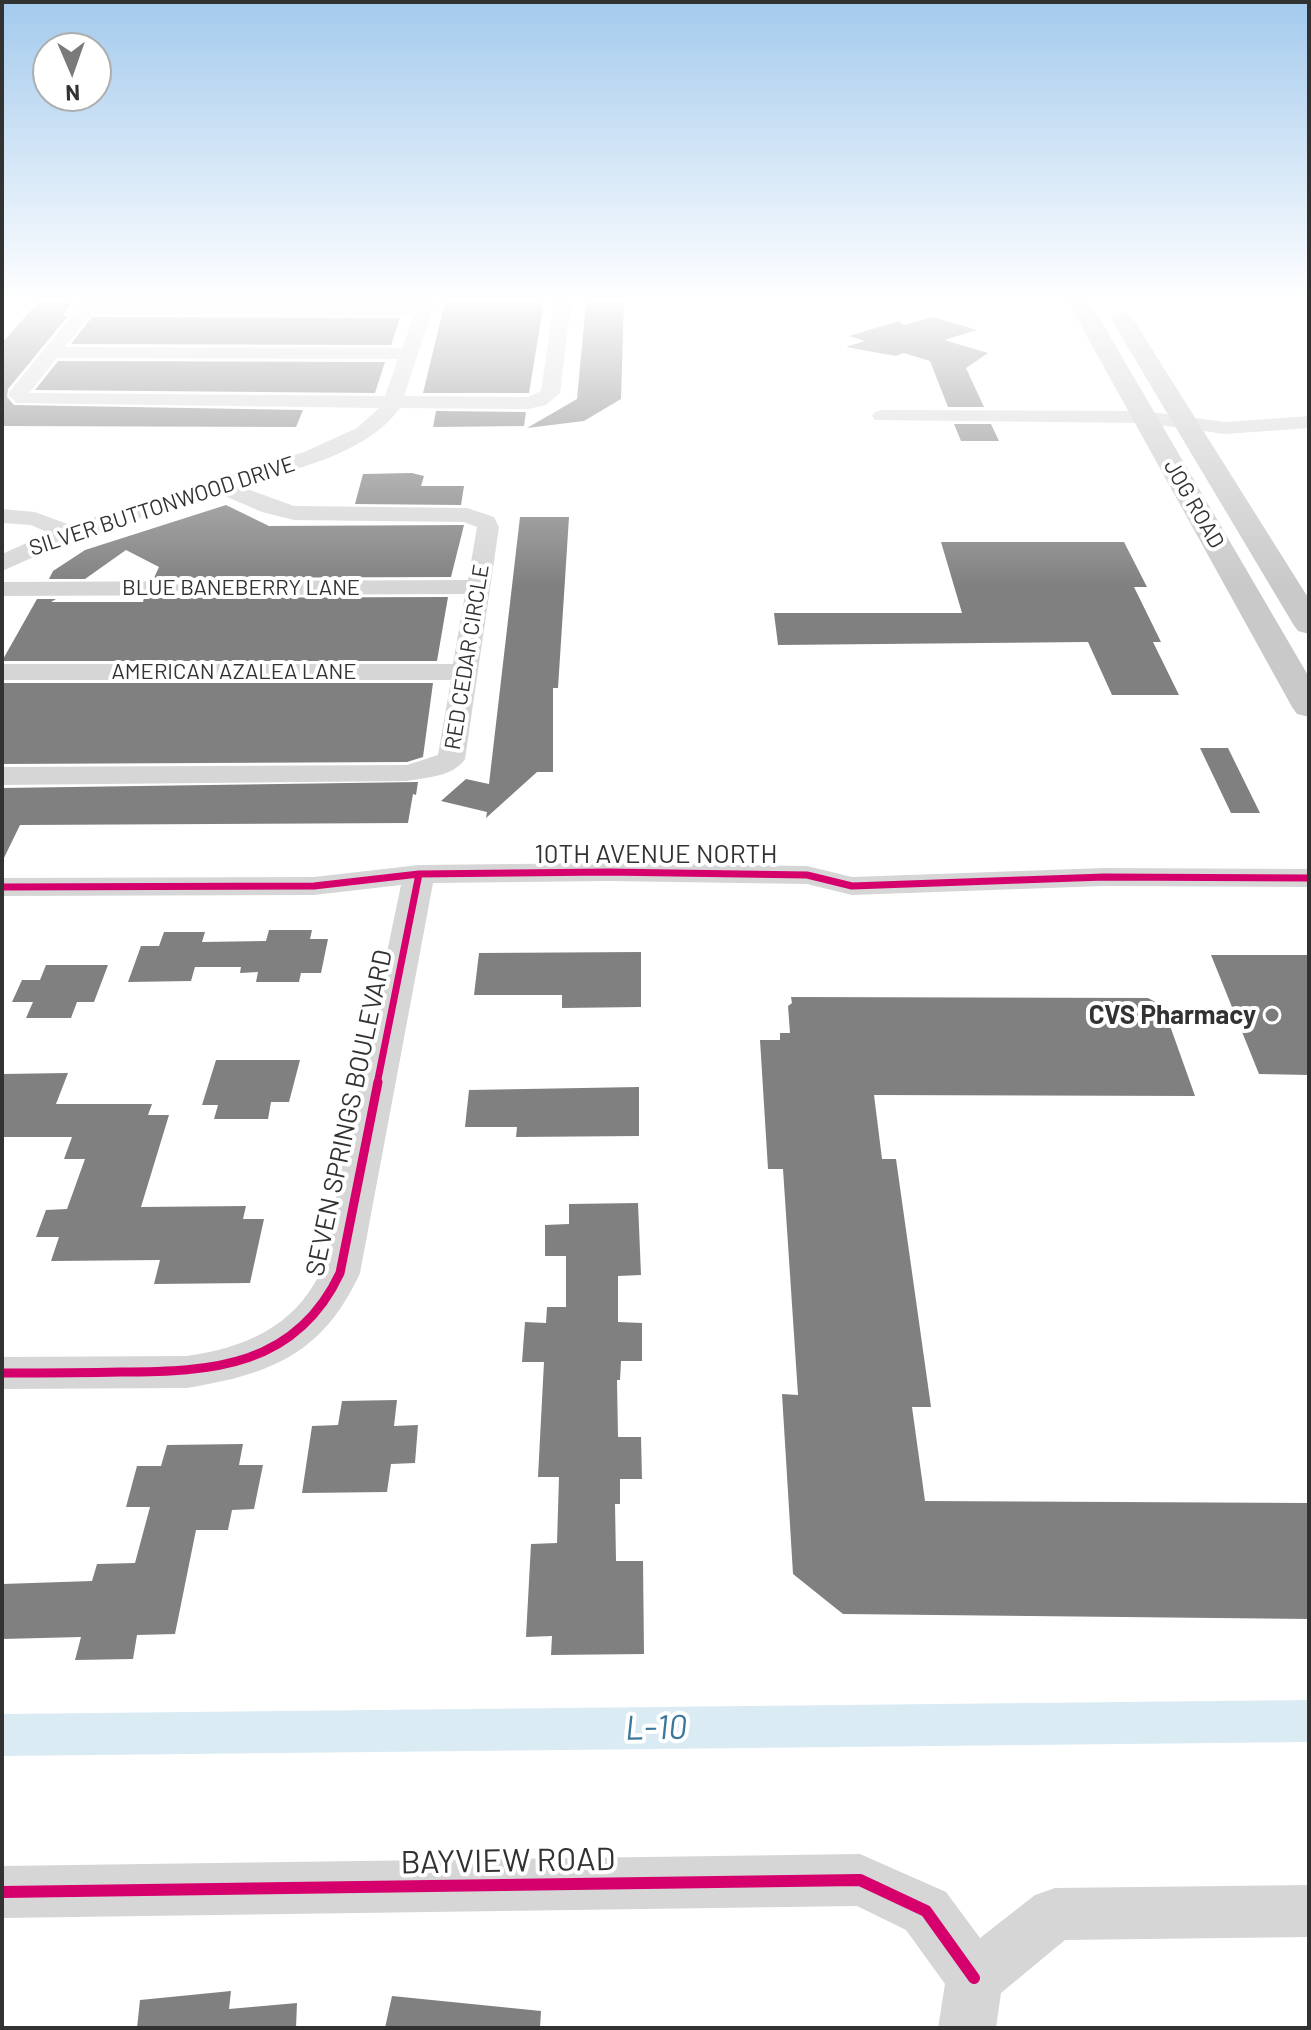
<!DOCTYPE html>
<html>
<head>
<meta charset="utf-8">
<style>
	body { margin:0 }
	#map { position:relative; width:1311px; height:2030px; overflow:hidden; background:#fff; font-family:Barlow,sans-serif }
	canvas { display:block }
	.frame { position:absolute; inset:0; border:4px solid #323232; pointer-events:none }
	.north { position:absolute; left:32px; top:32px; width:80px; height:80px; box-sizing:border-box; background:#fff; border:2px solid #adadad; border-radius:50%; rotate:178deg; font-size:22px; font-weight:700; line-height:32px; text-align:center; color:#323232 }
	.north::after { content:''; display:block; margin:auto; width:28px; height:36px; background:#7a7a7a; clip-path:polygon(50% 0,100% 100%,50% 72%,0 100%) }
</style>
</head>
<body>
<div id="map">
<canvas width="1311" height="2030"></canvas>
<div class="frame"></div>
<div class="north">N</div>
</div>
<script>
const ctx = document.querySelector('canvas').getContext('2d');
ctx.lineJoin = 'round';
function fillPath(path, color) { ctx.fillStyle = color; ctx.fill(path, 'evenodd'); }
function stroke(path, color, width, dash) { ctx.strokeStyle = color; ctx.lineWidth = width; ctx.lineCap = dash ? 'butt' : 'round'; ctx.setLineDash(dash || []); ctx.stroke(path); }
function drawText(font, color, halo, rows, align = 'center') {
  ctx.font = font + ' Barlow,sans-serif'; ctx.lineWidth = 8; ctx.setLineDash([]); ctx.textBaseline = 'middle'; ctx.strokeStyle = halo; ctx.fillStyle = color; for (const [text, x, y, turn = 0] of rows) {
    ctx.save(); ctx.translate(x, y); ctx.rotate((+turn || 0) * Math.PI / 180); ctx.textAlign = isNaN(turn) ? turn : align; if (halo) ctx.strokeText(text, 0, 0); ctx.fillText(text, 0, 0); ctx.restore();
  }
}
fillPath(new Path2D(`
	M1309,1700V1742L2,1756V1714Z`), '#dbebf4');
fillPath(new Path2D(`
	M38,302H73L62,316H68L8,389L7,397L14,405L303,410L296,427L2,426V343Z
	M445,302H544L529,393H423Z
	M586,302H624L621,399L584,421L527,428L577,399Z
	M92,317L400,318L391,345L71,344Z
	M933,317L977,330L944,340L988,353L966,368L984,407H948L930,361L904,353L896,356L846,347L865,341L849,336L899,321L904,325Z
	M58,361L385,362L375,393L35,390Z
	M436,411L526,412L524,426L433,427Z
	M954,424H991L999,441H961Z
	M412,473L424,476L421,486H464L461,505L355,504L363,474Z
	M226,505L269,526L464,525L451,577L154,578L159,567L126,550L85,579H49L53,571L85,550Z
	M520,517H569L558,688H553V772H537L486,818L487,812L441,801L466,779L489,784Z
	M941,542H1124L1147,587H1134L1161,642H1153L1179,695H1112L1088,642L778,645L774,613H962Z
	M448,597L437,661H2L37,599H56L51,602H143L144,598Z
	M2,683H433L423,757L407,762L2,764Z
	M1200,748H1228L1260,813H1231Z
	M418,782L416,795L413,794L408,823L20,825L2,862V788Z
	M269,930H312L310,939H328L321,973H301L299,982H256L258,972L240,973L241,967H195L191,981L128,982L141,946H159L164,932H205L202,942L266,941Z
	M641,952V1007L562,1008V995H474L479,953Z
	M1211,955H1309V1075L1259,1074Z
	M46,965H108L94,1002H77L71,1018H26L33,1002H12L22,980H40Z
	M791,997L1148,998L1163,1006L1195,1096L874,1095L882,1159H896L931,1407H912L925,1501L1309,1503V1619L843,1614L793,1574L782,1394L798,1395L783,1169H768L760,1040H780V1033H790L788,1006L792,1003Z
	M216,1060H300L289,1102H271L268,1119H214L218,1105H202Z
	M68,1073L56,1104H152L148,1115H169L141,1207L246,1206L243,1219H264L250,1283L154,1284L160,1260L51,1261L59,1237H36L46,1210L67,1209L85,1159H64L72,1137H2V1074Z
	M639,1087V1136L516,1137L517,1127H465L469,1090Z
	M638,1203L641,1275L618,1276V1322L642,1323V1361H621L620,1380H617L618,1437H641L642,1479H620V1504H615L616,1561H643L644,1654L551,1655L552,1636L526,1637L531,1544L557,1543L559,1477H538L544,1362H522L525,1322L546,1323L547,1307H566V1256H545V1225L569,1224V1204Z
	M397,1400L394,1426L418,1425L415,1463L391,1464L387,1492L302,1493L312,1426L338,1425L342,1401Z
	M243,1444L239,1465H263L254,1509L232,1510L228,1530H196L175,1634L137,1635L133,1659L75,1660L81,1637L2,1639V1584L92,1581L97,1564L135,1563L150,1507H126L137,1466H161L167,1445Z
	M231,1991L229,2009L297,2003L296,2028H137L140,2000Z
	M392,1996L541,2011L540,2028H385Z`), '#808080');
fillPath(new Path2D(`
	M83,302H435L404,396L528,397L541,391L554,302H571L560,393L546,405L528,409L400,408C365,456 292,469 239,486L294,506L467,508L494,517L499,527L465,759C453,777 427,777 407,781L2,785V767L407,765L438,755L451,680H2V664H453L465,594L2,596V582L468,580L477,527L464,522L294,520L262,512L218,493L77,538L2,571V554L49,533L31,525L2,523V509L35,512L70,525L304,452L357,428L379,408L16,403L9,395L10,391ZM91,314L414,315L402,348L65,347ZM57,358L398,359L385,396L29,393Z
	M882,410L1144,411L1225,422L1309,416V428L1225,434L1144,423L875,420L872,416L875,412Z
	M608,863L807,866L852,877L1104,868L1309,869V887L1104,886L852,895L807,884L608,881L433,883L360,1273C323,1354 271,1374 187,1388L2,1389V1357L187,1356C244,1348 294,1327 320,1273L401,885L314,895L2,896V878L314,877L419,865Z
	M860,1854L946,1892L980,1938L1035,1895L1055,1888L1309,1885V1937L1065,1940L1001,1993L996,2028H938L945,1984L906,1930L857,1906L2,1918V1866Z`), '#d6d6d6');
fillPath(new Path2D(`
	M1068,302H1090L1309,677V717L1297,714L1292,707Z
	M1122,312L1130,314L1133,319L1309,599V634L1298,631L1293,624L1111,319L1114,314Z`), '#c9c9c9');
stroke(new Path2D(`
	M2,887L314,886L419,874L608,872L807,875L852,886L1104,877L1309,878
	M377,1084L419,874`), '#d6006c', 7);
stroke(new Path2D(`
	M2,1373C41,1373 80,1373 120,1372C212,1372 296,1367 340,1273L378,1082`), '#d6006c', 9);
stroke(new Path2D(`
	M2,1892L860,1880L926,1911L974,1978`), '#d6006c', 12);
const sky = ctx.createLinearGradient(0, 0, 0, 587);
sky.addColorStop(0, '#a3caed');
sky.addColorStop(0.51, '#fff');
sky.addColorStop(1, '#ffffff00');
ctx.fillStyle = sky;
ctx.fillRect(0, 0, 1311, 587);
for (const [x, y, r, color] of [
	[1272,1015,8,"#7a7a7a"]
]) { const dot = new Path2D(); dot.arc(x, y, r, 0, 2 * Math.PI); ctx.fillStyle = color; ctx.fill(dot); stroke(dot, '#fff', 3); }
drawText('22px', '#323232', '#fff', [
	["JOG ROAD",1194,504,60],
	["SILVER BUTTONWOOD DRIVE",162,506,-18],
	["BLUE BANEBERRY LANE",241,588],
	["RED CEDAR CIRCLE",467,657,-81],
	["AMERICAN AZALEA LANE",234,672]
]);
drawText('26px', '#323232', '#fff', [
	["10TH AVENUE NORTH",656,854],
	["SEVEN SPRINGS BOULEVARD",349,1113,-78]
]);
drawText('bold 26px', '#323232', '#fff', [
	["CVS Pharmacy",1256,1015]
], 'right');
drawText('32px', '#323232', '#fff', [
	["BAYVIEW ROAD",508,1861,-1]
]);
drawText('italic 34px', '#3a779a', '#fff', [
	["L-10",656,1728,-1]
]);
</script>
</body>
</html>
